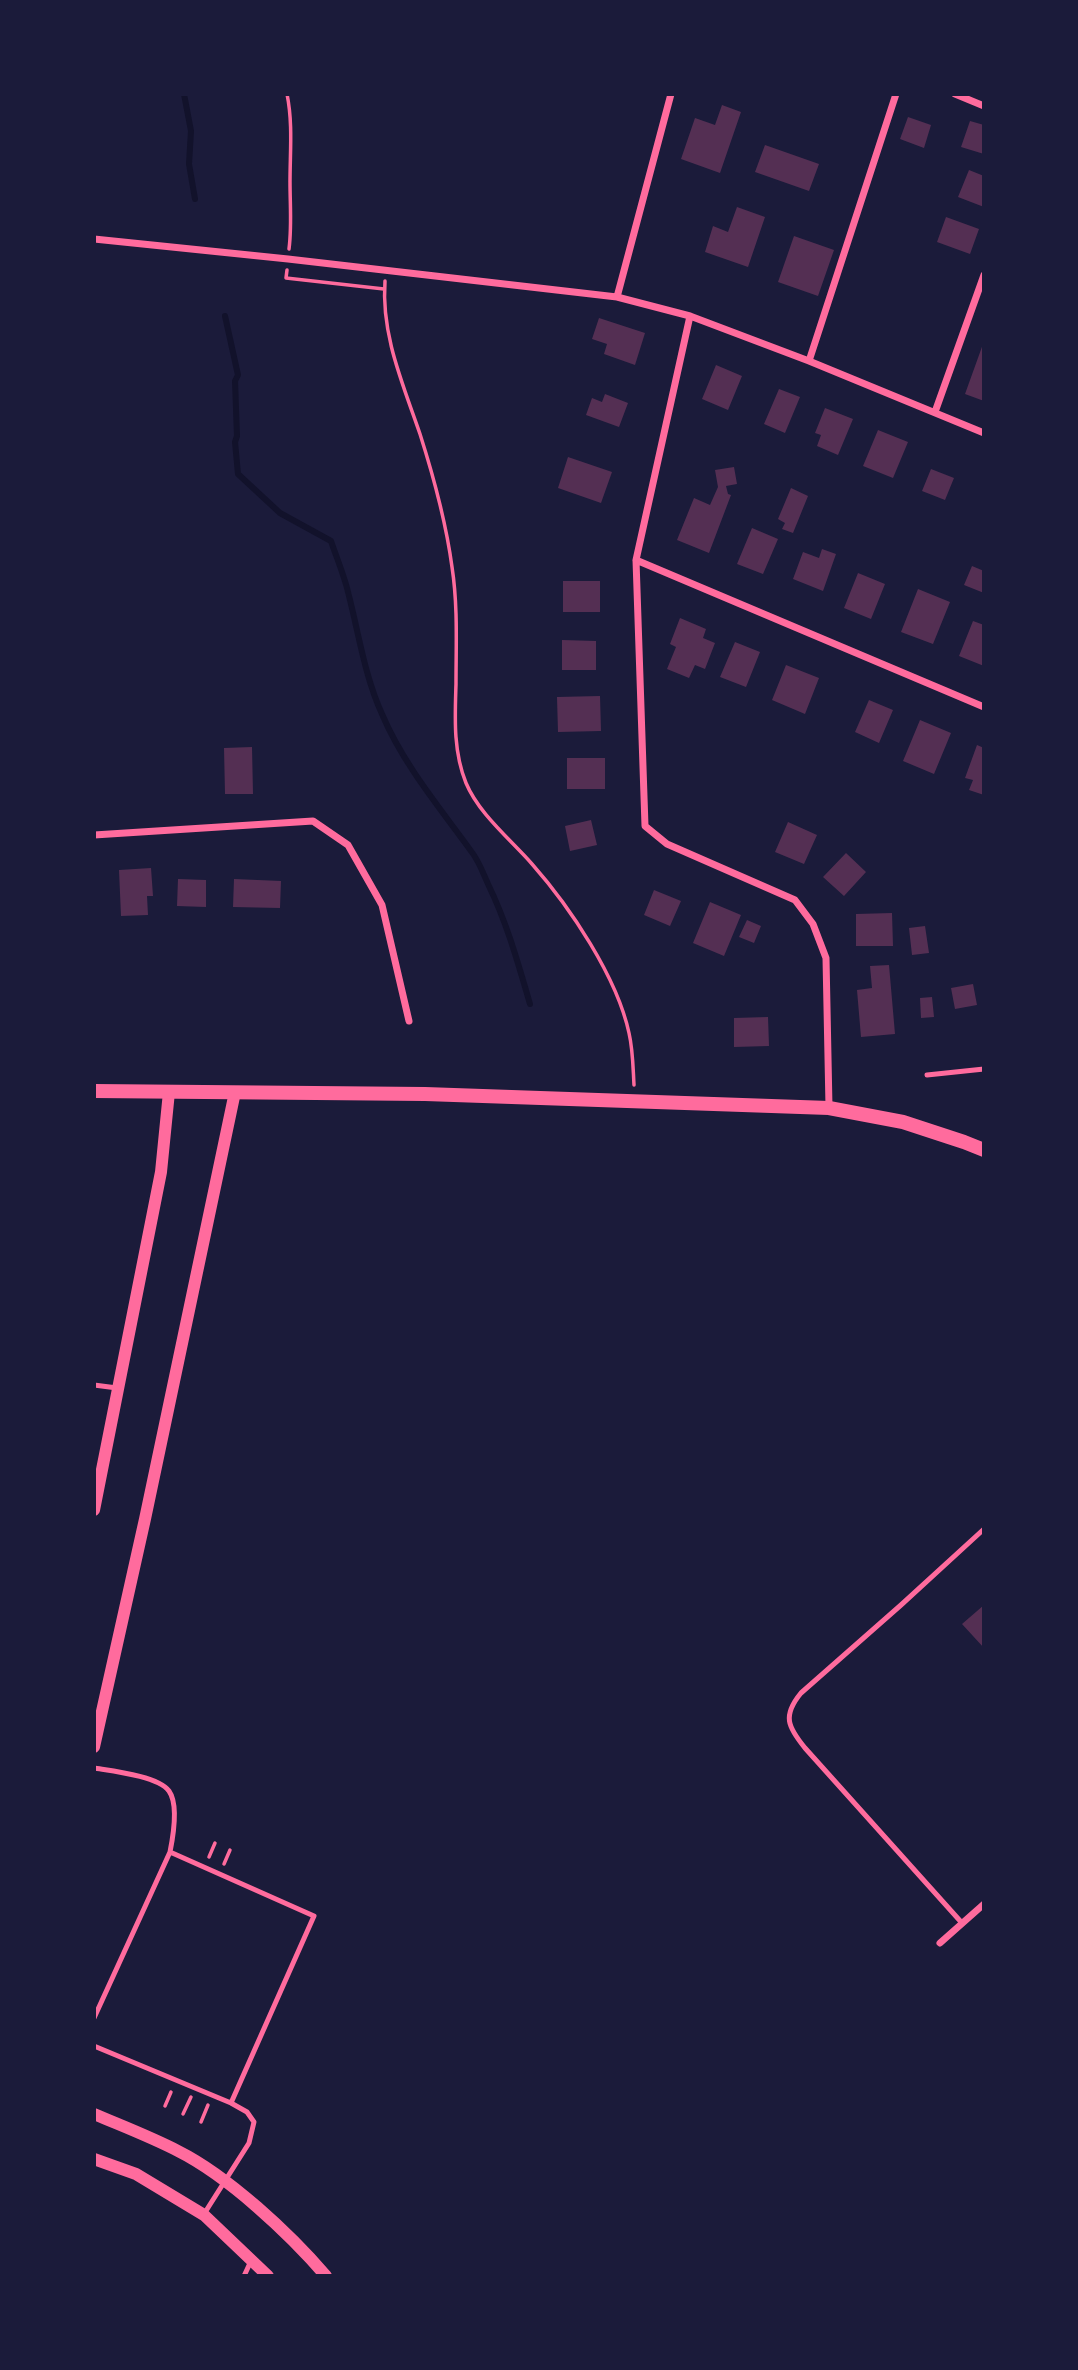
<!DOCTYPE html>
<html>
<head>
<meta charset="utf-8">
<style>
	body { margin:0 }
	#map { position:relative; width:1078px; height:2370px; overflow:hidden; background:#1b1b3a; font-family:"Nunito Sans",sans-serif }
	canvas { display:block }
	.frame { position:absolute; inset:0; border:96px solid #1b1b3a; pointer-events:none }
</style>
</head>
<body>
<div id="map">
<canvas width="1078" height="2370"></canvas>
<div class="frame"></div>
</div>
<script>
const ctx = document.querySelector('canvas').getContext('2d');
ctx.lineJoin = 'round';
function stroke(path, color, width, dash) { ctx.strokeStyle = color; ctx.lineWidth = width; ctx.lineCap = dash ? 'butt' : 'round'; ctx.setLineDash(dash || []); ctx.stroke(path); }
function fillPath(path, color) { ctx.fillStyle = color; ctx.fill(path, 'evenodd'); }
stroke(new Path2D(`
	M184,94L191,131L189,164L195,199
	M225,316L238,375L235,381L237,436L235,442L238,474L280,513L331,541C337,559 345,577 349,596C359,635 365,677 382,714C403,764 440,808 471,851C479,861 483,873 488,884C507,923 518,963 530,1004`), '#12122b', 6);
fillPath(new Path2D(`
	M722,105L741,112L720,173L681,159L695,118L715,125Z
	M908,117L931,125L924,148L900,139Z
	M970,121L984,125V154L961,147Z
	M765,145L819,164L809,191L755,172Z
	M969,170L984,176V207L958,197Z
	M737,207L765,217L748,267L705,252L713,226L728,232Z
	M946,217L979,229L970,254L937,242Z
	M794,236L834,250L818,296L778,282Z
	M599,318L645,333L635,365L604,354L607,344L592,339Z
	M983,344H984V401L965,394Z
	M716,365L742,376L728,410L702,399Z
	M779,389L800,397L785,433L764,424Z
	M605,394L628,403L619,427L586,415L592,398L602,402Z
	M825,408L853,419L838,455L817,446L821,435L815,433Z
	M878,430L908,442L893,478L863,466Z
	M568,457L612,472L601,503L558,488Z
	M734,467L737,484L726,486L728,494L731,495L709,553L677,540L694,498L710,505L718,487L715,470Z
	M931,469L954,478L945,500L922,491Z
	M791,488L808,496L793,533L782,529L785,523L778,519Z
	M752,528L778,539L763,574L737,564Z
	M822,549L836,554L823,591L793,579L803,552L819,558Z
	M972,566L984,571V593L964,585Z
	M858,573L885,584L871,619L844,608Z
	M563,581H600V612H563Z
	M918,589L950,602L933,644L901,632Z
	M680,618L706,629L703,638L715,643L705,669L695,665L689,678L667,669L676,647L670,644Z
	M973,621L984,625V666L959,656Z
	M562,640L596,641V670H562Z
	M735,642L760,652L746,687L720,677Z
	M786,665L819,678L805,714L772,700Z
	M600,696L601,731L558,732L557,697Z
	M869,700L893,710L879,743L855,732Z
	M920,720L951,733L934,774L903,761Z
	M977,745L984,748V795L969,790L973,780L965,778Z
	M252,747L253,794H225L224,748Z
	M567,758H605V789H567Z
	M591,820L597,845L570,851L565,826Z
	M788,822L817,835L804,864L775,852Z
	M846,853L866,872L844,896L823,877Z
	M151,868L153,896H147L148,915L121,916L119,870Z
	M178,879L206,880V907L177,906Z
	M234,879L281,881L280,908L233,907Z
	M654,890L681,901L670,926L644,915Z
	M710,902L741,915L724,956L693,943Z
	M892,913L893,946H856V914Z
	M747,920L761,926L754,943L739,937Z
	M925,926L929,953L912,955L909,928Z
	M889,965L895,1034L861,1037L857,990L872,988L870,966Z
	M973,984L977,1005L955,1009L951,988Z
	M932,997L934,1017L921,1018L920,998Z
	M768,1017L769,1046L734,1047V1018Z
	M984,1605V1648L962,1624Z`), '#542f53');
stroke(new Path2D(`
	M287,94C293,124 290,152 290,182C290,205 292,226 289,249
	M287,270L286,278L384,289
	M385,281C381,335 403,384 420,434C434,478 446,522 452,567C458,606 456,645 456,684C455,717 453,751 466,783C479,814 510,839 532,864C570,907 617,977 629,1033C633,1050 633,1068 634,1085
	M209,1857L215,1843
	M224,1864L230,1850
	M165,2106L171,2092
	M183,2114L191,2097
	M201,2122L208,2105`), '#ff6b9d', 3.5);
stroke(new Path2D(`
	M927,1075L984,1069
	M94,1385L117,1388
	M94,1768C112,1771 158,1776 169,1791C179,1805 173,1837 170,1852L94,2018
	M170,1852L314,1916L231,2103
	M962,1923L805,1748C788,1727 782,1716 801,1693L901,1605L984,1529
	M94,2046L231,2103L247,2112L254,2122L249,2143L204,2214
	M244,2276L251,2261`), '#ff6b9d', 5);
stroke(new Path2D(`
	M955,94L984,106
	M94,239L288,259L617,297L690,316L809,361L984,433
	M617,297L671,94
	M690,316L636,560L645,826L667,844L795,900L813,924L826,958L829,1107
	M809,361L896,94
	M935,412L984,275
	M636,560L984,707
	M94,835L313,821L348,845L382,905L409,1021
	M940,1943L984,1904`), '#ff6b9d', 7);
stroke(new Path2D(`
	M94,1510L161,1172L169,1092
	M94,1747L145,1519L235,1092
	M94,2114C122,2126 151,2137 178,2151C228,2176 290,2234 326,2276
	M94,2159L136,2174L204,2215L268,2276`), '#ff6b9d', 12);
stroke(new Path2D(`
	M94,1091L425,1094L829,1108L903,1122L964,1142L984,1150`), '#ff6b9d', 14);
</script>
</body>
</html>
